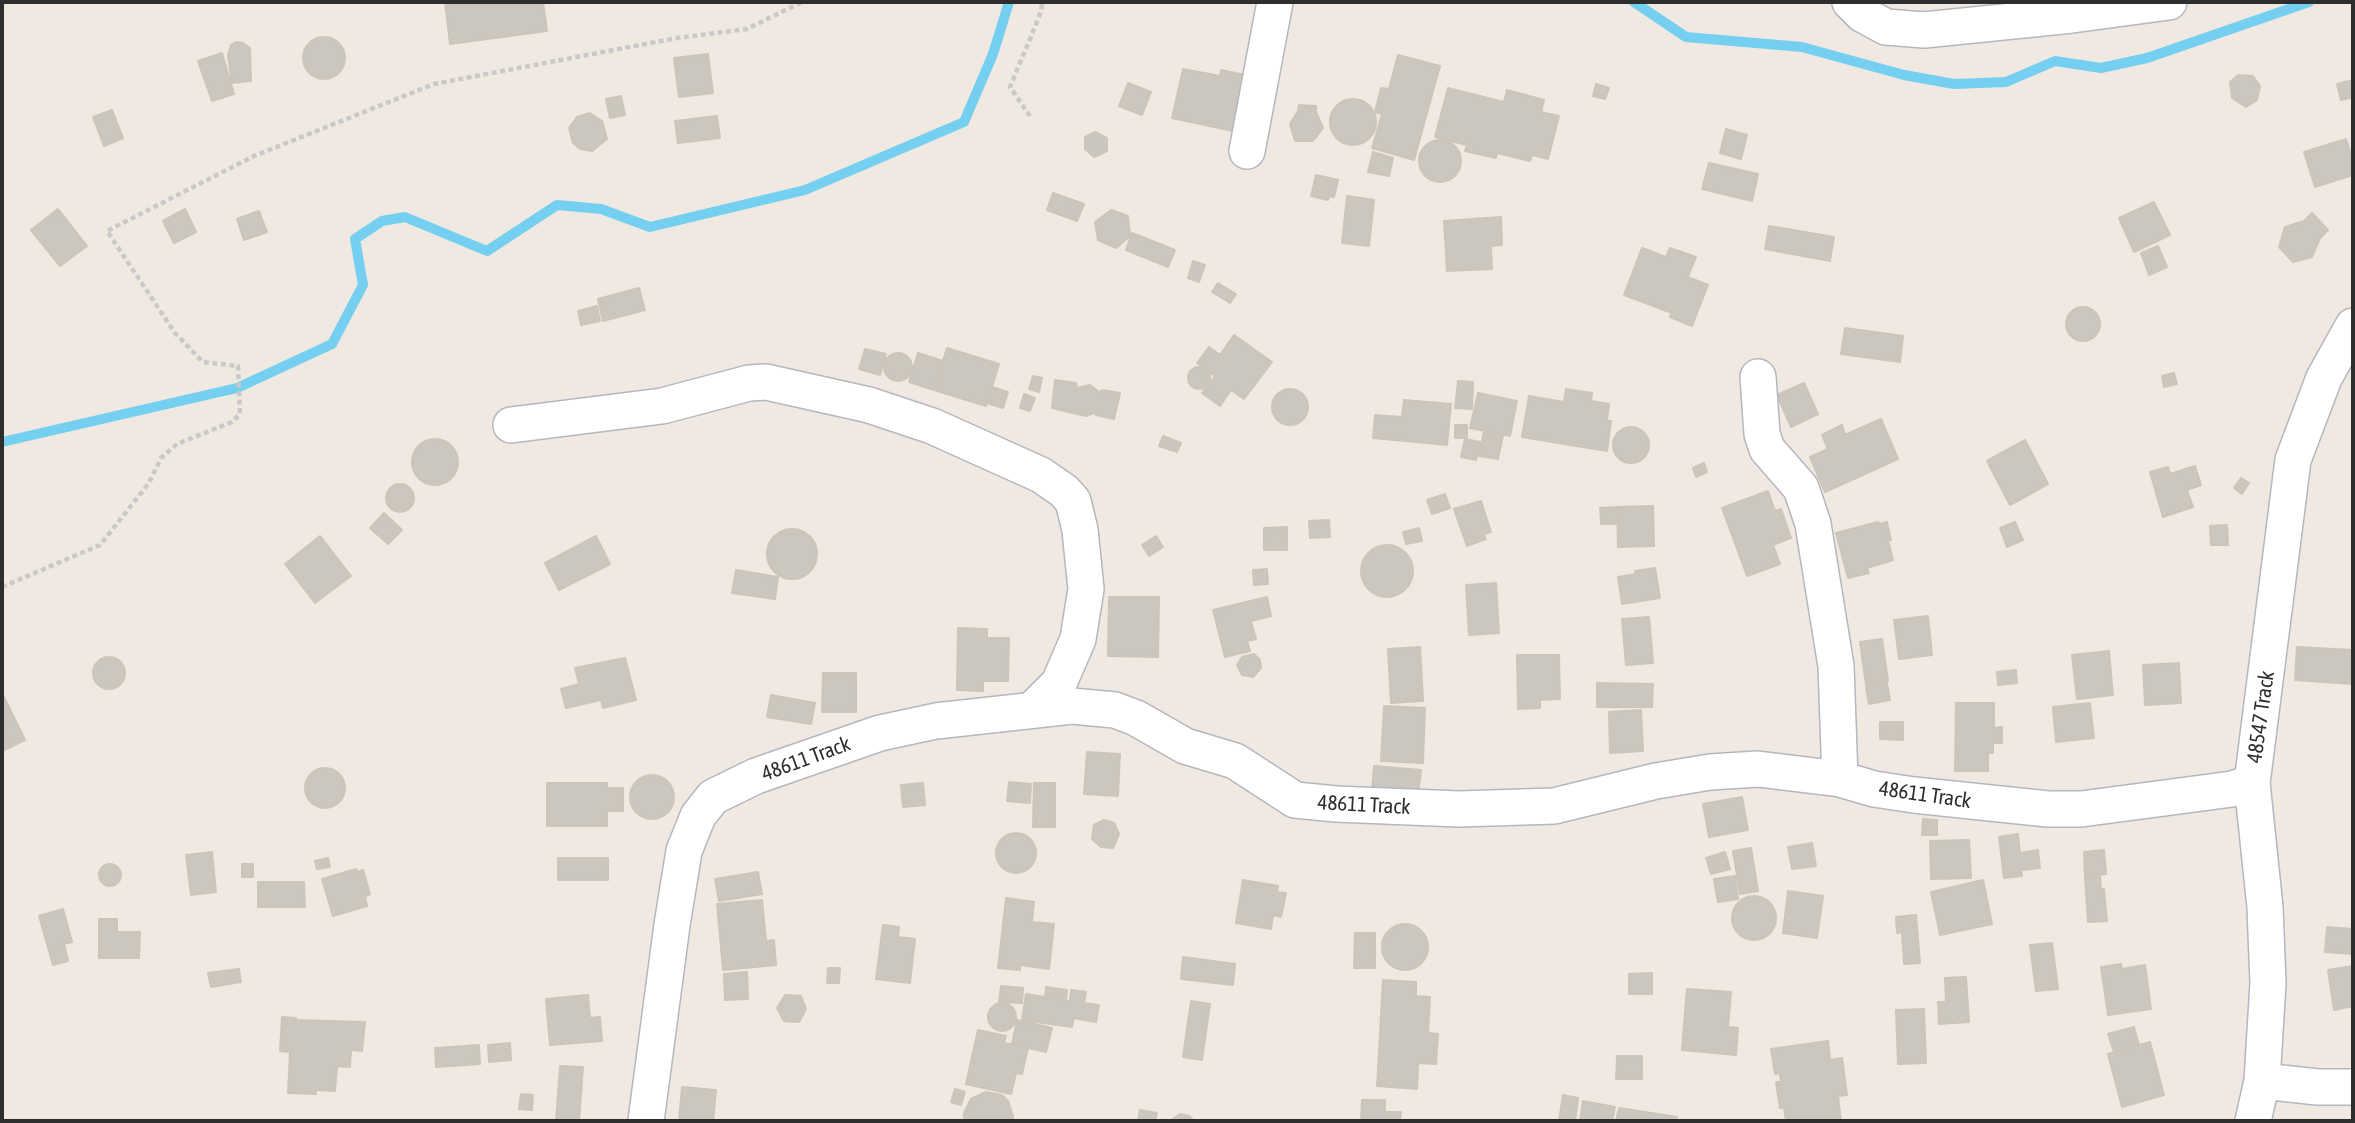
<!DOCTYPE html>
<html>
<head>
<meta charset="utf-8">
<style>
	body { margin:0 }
	#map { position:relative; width:2355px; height:1123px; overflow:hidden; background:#efe9e1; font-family:"Asap Condensed",sans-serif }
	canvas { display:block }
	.frame { position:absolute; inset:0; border:4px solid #2e2e2e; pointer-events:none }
</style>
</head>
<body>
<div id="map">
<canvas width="2355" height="1123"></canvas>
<div class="frame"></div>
</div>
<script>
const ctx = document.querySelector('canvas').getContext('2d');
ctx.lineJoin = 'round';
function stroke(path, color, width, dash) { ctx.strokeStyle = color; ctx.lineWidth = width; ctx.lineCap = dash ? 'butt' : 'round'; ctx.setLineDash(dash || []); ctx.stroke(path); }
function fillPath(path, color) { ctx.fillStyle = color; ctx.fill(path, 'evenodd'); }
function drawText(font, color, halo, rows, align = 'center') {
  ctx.font = font + ' "Asap Condensed",sans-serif'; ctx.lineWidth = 7; ctx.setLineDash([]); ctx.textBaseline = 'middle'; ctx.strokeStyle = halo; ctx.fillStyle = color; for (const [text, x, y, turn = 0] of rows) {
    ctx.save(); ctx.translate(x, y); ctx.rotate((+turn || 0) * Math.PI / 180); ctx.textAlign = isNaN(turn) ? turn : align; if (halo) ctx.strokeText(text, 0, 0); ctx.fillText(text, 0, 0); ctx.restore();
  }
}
stroke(new Path2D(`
	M1634,2L1686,37L1802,47L1904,75L1954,84L2006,82L2055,61L2101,68L2147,58L2309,2
	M2,442L237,388L332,344L363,285L355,239L382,221L405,217L487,251L557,205L601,209L650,227L805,190L964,122L993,54L1009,2`), '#75cff0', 10);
const building = new Path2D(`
	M445,2H543L547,31L450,44Z
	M303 58a21 21 0 1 1 42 0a21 21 0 1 1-42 0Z
	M236,42L243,43L250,48L251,81L232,83L228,55L231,45Z
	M222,53L234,94L212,101L198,61Z
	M708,54L713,93L679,97L674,58Z
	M1398,55L1440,66L1414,160L1372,148L1382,114L1375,112L1381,88L1389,89Z
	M1183,69L1220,76L1221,70L1245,75L1233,131L1172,118Z
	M2238,75L2253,76L2260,86L2257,100L2246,107L2232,98L2230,82Z
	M2353,80V97L2341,100L2337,84Z
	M1128,83L1151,92L1142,115L1119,106Z
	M1596,84L1609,88L1605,99L1593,96Z
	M1448,88L1504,102L1507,90L1544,100L1541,112L1559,116L1548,159L1532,155L1530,161L1497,153L1496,158L1465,151L1467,145L1435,137Z
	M621,96L625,115L610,118L606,99Z
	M1330 122a23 23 0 1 1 46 0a23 23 0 1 1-46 0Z
	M1299,105L1316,106V112L1323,128L1313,141H1295L1290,124L1298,111Z
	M112,110L123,138L104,146L93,117Z
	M590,113L602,121L607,139L592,151L580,149L573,143L569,128L577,117Z
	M717,116L720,138L678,143L675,121Z
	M1726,129L1747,135L1741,159L1720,153Z
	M1095,132L1107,138V151L1094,157L1085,149V137Z
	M2346,139L2353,161V175L2315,187L2304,152Z
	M1419 161a21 21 0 1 1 42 0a21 21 0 1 1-42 0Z
	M1373,152L1393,158L1389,176L1368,172Z
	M1709,163L1758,174L1752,201L1702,189Z
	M1316,175L1338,180L1334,197L1329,196L1328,200L1311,196Z
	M1053,193L1084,204L1077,221L1047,210Z
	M1347,196L1374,200L1369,246L1342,243Z
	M2154,202L2170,235L2134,252L2119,218Z
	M58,209L87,246L60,266L31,230Z
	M185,209L196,232L174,243L163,221Z
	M1111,210L1128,216L1130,236L1116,248L1098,240L1095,222Z
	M259,211L267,232L244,240L237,219Z
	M2312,213L2328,230L2320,238L2312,257L2293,262L2279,247L2285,227L2304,221Z
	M1501,217L1502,245L1491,246L1492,269L1447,271L1444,221Z
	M1769,226L1834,237L1830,261L1765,249Z
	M1132,233L1175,250L1168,267L1126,250Z
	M2158,246L2167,267L2149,275L2141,253Z
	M1642,248L1666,257L1670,248L1696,257L1688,277L1708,285L1692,326L1670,317L1672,313L1624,295Z
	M1193,261L1205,265L1199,282L1188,278Z
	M1218,283L1236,294L1230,303L1212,292Z
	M639,288L645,310L603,321L598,299Z
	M597,306L600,321L581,325L578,311Z
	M2066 324a17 17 0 1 1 34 0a17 17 0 1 1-34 0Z
	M1845,328L1903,336L1900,362L1841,354Z
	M1234,335L1272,362L1244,399L1231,390L1220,406L1202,393L1215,376L1197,363L1209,347L1220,355Z
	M947,348L999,364L986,406L934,390Z
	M865,349L886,354L880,375L859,369Z
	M918,353L943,361L934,390L909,382Z
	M884 367a14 14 0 1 1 28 0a14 14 0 1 1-28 0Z
	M1188 378a11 11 0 1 1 22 0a11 11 0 1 1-22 0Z
	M2174,373L2177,384L2164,387L2162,376Z
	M1033,376L1042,378L1039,392L1029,389Z
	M1055,380L1076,383L1077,388L1090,385L1099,392L1102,390L1120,393L1114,419L1096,415L1094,413L1086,416L1052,408Z
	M1458,381L1473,382L1472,409L1455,408Z
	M1804,383L1818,414L1791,427L1777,395Z
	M992,387L1008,392L1003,408L987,403Z
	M1566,389L1592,393L1591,401L1609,404L1607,421H1611L1607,451L1522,437L1529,396L1564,402Z
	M1272 407a18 18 0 1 1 36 0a18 18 0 1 1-36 0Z
	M1478,393L1517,401L1510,436L1470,428Z
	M1024,394L1035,398L1030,411L1020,408Z
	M1404,400L1451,404L1447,445L1373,438L1375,415L1402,417Z
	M1881,419L1898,459L1825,492L1810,457L1828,449L1822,435L1842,425L1845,435Z
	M1455,425H1467V438H1455Z
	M1613 445a18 18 0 1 1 36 0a18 18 0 1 1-36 0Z
	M1484,431L1503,435L1498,459L1479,456Z
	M1163,436L1181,443L1177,452L1159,446Z
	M1465,439L1480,442L1476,460L1461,457Z
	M412 462a23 23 0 1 1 46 0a23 23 0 1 1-46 0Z
	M2025,440L2048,484L2010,505L1987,461Z
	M1704,463L1707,472L1696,477L1693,468Z
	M2195,466L2201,485L2187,490L2193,507L2163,517L2150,472L2168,467L2170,474Z
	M2241,478L2249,483L2242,494L2234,488Z
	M386 498a14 14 0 1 1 28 0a14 14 0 1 1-28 0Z
	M1768,491L1775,511L1781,509L1791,538L1773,545L1780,564L1747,576L1722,508Z
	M1445,494L1450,508L1432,514L1427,500Z
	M1481,501L1491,532L1484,534L1486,539L1467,546L1454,509Z
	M1653,506L1654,546L1618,547L1617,507Z
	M1617,507V524H1601L1600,508Z
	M384,513L402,530L388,544L370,528Z
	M1329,520L1330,537L1310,538L1309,521Z
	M1878,522L1879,524L1887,522L1891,540H1888L1893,560L1867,568L1869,573L1848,578L1836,533Z
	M2015,522L2023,540L2007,547L2000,528Z
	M2227,525L2228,545H2211L2210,526Z
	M1287,527V550H1264V528Z
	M1419,528L1422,541L1406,544L1403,532Z
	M767 554a25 25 0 1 1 50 0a25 25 0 1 1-50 0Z
	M320,536L351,576L315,603L285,564Z
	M596,536L610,564L559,590L545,563Z
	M1156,536L1163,547L1149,556L1142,545Z
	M1361 571a26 26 0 1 1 52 0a26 26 0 1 1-52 0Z
	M1655,568L1660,598L1622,604L1618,577L1636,574L1635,571Z
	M1267,569L1268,584L1254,585L1253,570Z
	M736,570L778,577L775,599L732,593Z
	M1496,583L1499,633L1469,635L1466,585Z
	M1109,597H1159L1158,657L1108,656Z
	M1267,597L1271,616L1251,621L1256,639L1247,641L1250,651L1225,657L1213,610Z
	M1928,616L1932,655L1899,659L1894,620Z
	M1649,617L1653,663L1626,665L1622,619Z
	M958,628L987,629V638H1009L1008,681H983V691L957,690Z
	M1882,639L1888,681L1866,685L1860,642Z
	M1420,647L1423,701L1391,703L1388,649Z
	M2297,647L2353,650V684L2295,680Z
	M2109,651L2113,695L2077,699L2072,655Z
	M1254,654L1260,660L1261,668L1253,677L1242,675L1237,665L1242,657Z
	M1517,655H1559L1560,699L1540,700V708L1518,709Z
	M93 673a16 16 0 1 1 32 0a16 16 0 1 1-32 0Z
	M625,658L636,700L603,708L601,700L566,708L561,689L579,684L575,668Z
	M2179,663L2181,703L2145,705L2143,665Z
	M2016,670L2017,683L1998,685L1997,672Z
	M823,673H856V712H822Z
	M1597,683L1653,684L1652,707H1597Z
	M1887,683L1890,700L1869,704L1866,687Z
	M771,695L815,703L811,724L767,717Z
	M4,697L25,740L2,751V698Z
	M1956,703H1994V728L2002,727V743H1993V753H1988V771H1955Z
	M2090,703L2094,738L2056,742L2053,707Z
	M1384,706L1425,708L1423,763L1381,761Z
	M1641,710L1643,751L1610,753L1609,712Z
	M1880,722H1903V740L1880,739Z
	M1087,752L1120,754L1118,796L1084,794Z
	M1374,766L1421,770L1418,795L1372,791Z
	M305 788a20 20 0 1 1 40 0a20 20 0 1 1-40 0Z
	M630 797a22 22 0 1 1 44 0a22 22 0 1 1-44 0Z
	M1009,782L1031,784L1030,803L1007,801Z
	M547,783H607V788H623V811H607V826H547Z
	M923,783L925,805L903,807L901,785Z
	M1034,783H1055V827H1033Z
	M1742,797L1748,830L1709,837L1703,804Z
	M1923,819L1937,820V835H1922Z
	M1104,820L1114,823L1119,834L1113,848L1101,847L1092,839L1094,825Z
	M996 853a20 20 0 1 1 40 0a20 20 0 1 1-40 0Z
	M2018,834L2020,853L2038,850L2040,868L2021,870L2022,876L2004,878L1999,837Z
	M1969,840L1971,878L1931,879L1930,841Z
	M1812,843L1816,866L1792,869L1788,847Z
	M1751,848L1758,891L1740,894L1733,851Z
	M2104,850L2106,874L2085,876L2084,852Z
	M212,852L216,892L191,895L186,855Z
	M1725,852L1730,869L1711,874L1706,858Z
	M328,858L330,867L317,869L315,861Z
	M558,858H608V880H558Z
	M242,864H253V877H242Z
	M99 875a11 11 0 1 1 22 0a11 11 0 1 1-22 0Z
	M356,869L357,872L363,870L370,894L365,897L367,906L333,916L322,879Z
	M758,872L762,894L719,901L715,879Z
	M1735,876L1738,899L1718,902L1714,879Z
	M2100,876L2101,889H2104L2107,921L2088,922L2085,877Z
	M1243,880L1278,886L1277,892L1286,893L1281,917L1273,915L1271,929L1236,923Z
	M1983,880L1992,924L1940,935L1931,892Z
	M258,882H304L305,907H258Z
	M1788,891L1823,896L1817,938L1783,933Z
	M1732 918a22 22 0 1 1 44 0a22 22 0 1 1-44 0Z
	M1006,898L1034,902L1032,922L1054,924L1049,969L1020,965V970L998,968Z
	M762,900L766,941L774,940L776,965L723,970L717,904Z
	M63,909L72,942L64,944L68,961L53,965L39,916Z
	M1916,915L1920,963L1904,964L1902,932L1897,933L1896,917Z
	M99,919H117V932H140L139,958H99Z
	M1382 947a23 23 0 1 1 46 0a23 23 0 1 1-46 0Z
	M883,925L899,927L898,937L915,939L910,983L876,979Z
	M2327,927L2353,929V954L2325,952Z
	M1355,933H1375V968H1354Z
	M2052,943L2058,989L2036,991L2030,945Z
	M1183,957L1235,964L1233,985L1181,979Z
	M2121,964L2122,969L2145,965L2151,1009L2108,1015L2101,967Z
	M2353,966V1006L2334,1010L2328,970Z
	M828,968H840L839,983H827Z
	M239,969L241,982L211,987L208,973Z
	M747,972L748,999L725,1000L724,974Z
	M1652,973V994H1629V974Z
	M1966,977L1969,1022L1939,1024L1938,1002H1946L1945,978Z
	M1383,980L1416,982V996L1430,997L1428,1033L1438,1034L1436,1064L1418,1063L1417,1089L1377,1086Z
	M1001,986L1023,988L1022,1003L999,1002Z
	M1046,987L1067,990L1066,1000L1045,997Z
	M1687,989L1731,992L1728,1027L1738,1028L1736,1055L1682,1050Z
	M1071,990L1086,992L1084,1003L1099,1005L1096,1022L1074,1018L1072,1027L1022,1020L1026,994L1070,1001Z
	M588,995L590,1018L600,1017L602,1041L550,1045L546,999Z
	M785,995L801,996L806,1009L799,1022L784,1021L777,1008Z
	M1191,1001L1210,1004L1202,1060L1183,1057Z
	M988 1017a14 14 0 1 1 28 0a14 14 0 1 1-28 0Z
	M1924,1009L1926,1063L1898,1064L1896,1010Z
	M282,1017L296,1018V1020L365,1022L362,1051L351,1050L350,1067L337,1066L335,1091L316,1090V1094L288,1093L290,1052L280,1051Z
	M1017,1020L1052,1028L1046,1052L1012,1044Z
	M2134,1027L2139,1045L2114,1052L2108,1034Z
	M978,1030L1006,1036L1004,1043L1028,1048L1022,1074L1016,1073L1011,1094L966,1084Z
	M1828,1041L1830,1060L1842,1058L1847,1095L1838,1096L1841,1121H1786L1784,1108H1780L1776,1082H1781L1780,1073L1775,1074L1771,1049Z
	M2150,1042L2164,1095L2122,1107L2108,1054Z
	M510,1043L511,1060L489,1062L488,1045Z
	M479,1045L480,1064L436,1067L435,1048Z
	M1617,1056H1642V1079H1616Z
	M560,1066L583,1067L579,1121H556Z
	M682,1087L716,1090L713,1121H679Z
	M955,1089L965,1092L961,1105L951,1102Z
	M986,1092L1002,1095L1008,1101L1013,1116V1121H964V1113L971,1099Z
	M521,1094L533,1095L532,1110L519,1109Z
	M1563,1095L1578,1098L1575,1121H1559Z
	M1362,1100H1385V1112H1401L1400,1121H1361Z
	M1583,1101L1615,1107L1612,1121H1580Z
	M1619,1108L1677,1117L1676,1121H1616Z
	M1140,1110L1157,1113L1155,1121H1138Z
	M1180,1114L1189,1116L1194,1121H1170Z`);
fillPath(building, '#cbc7bf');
stroke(building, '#cbc5ba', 2);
const minor = new Path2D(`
	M1850,2L1862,14L1886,27L1924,30L2072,15L2169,2
	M1247,151L1275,2
	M1758,377L1762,434L1767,449L1801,488L1813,524L1836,666L1840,779
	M511,425L662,406L749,383L766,382L869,405L932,426L1041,475L1064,491L1073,501L1080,530L1086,589L1078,639L1059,683L1033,709
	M2262,1081L2318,1087H2353
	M646,1121L672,925L684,851L698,816L713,797L756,776L880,733L936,721L1072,706L1115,710L1136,718L1185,746L1235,761L1295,800L1336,804L1459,809L1554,806L1656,781L1710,772L1758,769L1840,779L1874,789L1914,795L2048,809H2081L2157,799L2232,789L2252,783
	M2253,1121L2262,1081L2268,983L2265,907L2252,783L2293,460L2324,378L2353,326`);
stroke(minor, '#b4b7c1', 38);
stroke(new Path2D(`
	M1030,116L1010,87L1039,17L1043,2
	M2,587L100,545L149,483L161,458L177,444L232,422L240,414L238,366L203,362L175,333L107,231L254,156L434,84L677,38L747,29L802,2`), '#c9c9c9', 4.5, [5, 3.5]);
stroke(minor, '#fff', 35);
drawText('21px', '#2e2e2e', '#fff', [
	["48547 Track",2261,717,-82],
	["48611 Track",806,759,-20],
	["48611 Track",1925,795,8],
	["48611 Track",1364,805,3]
]);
</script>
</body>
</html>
